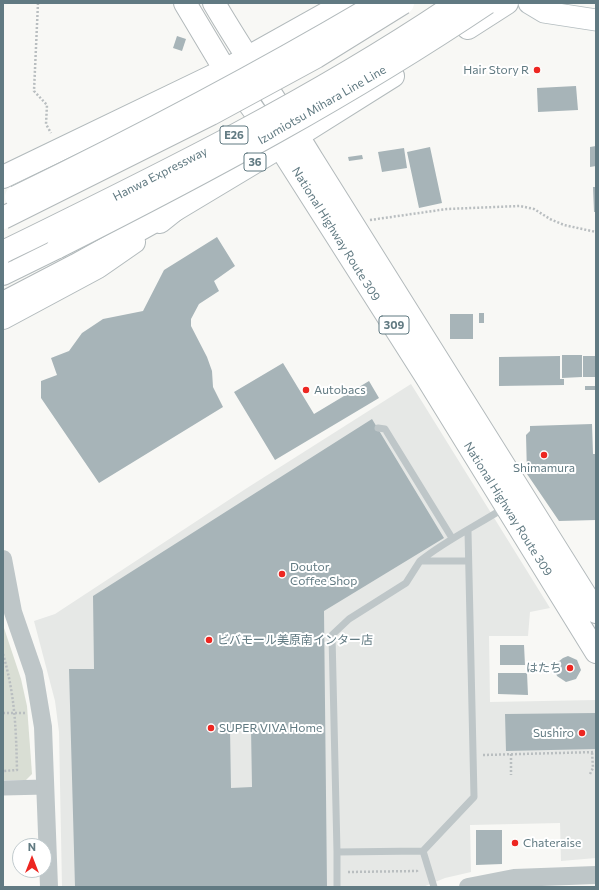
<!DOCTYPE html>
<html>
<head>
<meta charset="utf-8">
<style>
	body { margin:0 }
	#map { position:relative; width:599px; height:890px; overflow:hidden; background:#f8f8f5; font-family:Commissioner,sans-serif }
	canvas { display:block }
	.frame { position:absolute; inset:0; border:4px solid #617a82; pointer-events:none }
	.north { position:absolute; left:12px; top:838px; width:40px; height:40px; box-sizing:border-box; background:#fff; border:1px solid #c0cacd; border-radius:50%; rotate:0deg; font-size:11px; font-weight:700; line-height:16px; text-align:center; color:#617a82 }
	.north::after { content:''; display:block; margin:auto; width:14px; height:18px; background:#ed2621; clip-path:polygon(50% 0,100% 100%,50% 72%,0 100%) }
</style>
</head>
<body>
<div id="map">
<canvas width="599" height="890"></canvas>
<div class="frame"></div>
<div class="north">N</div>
</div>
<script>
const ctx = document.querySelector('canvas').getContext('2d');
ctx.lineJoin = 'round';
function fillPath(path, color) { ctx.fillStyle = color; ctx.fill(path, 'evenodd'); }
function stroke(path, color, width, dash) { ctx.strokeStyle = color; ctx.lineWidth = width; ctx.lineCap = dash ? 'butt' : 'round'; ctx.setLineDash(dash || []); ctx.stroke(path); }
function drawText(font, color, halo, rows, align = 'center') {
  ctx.font = font + ' Commissioner,"Noto Sans JP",sans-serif'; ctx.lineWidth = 4; ctx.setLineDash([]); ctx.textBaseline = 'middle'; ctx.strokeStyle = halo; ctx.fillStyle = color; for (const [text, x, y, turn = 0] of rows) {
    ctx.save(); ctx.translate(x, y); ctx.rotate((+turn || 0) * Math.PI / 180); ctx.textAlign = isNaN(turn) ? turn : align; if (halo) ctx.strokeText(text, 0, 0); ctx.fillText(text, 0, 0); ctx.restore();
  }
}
fillPath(new Path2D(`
	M411,384L550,608L530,612L528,636H489L490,702L596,700V858L561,861L560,823L470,825L471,872L445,878L423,887H62L59,732L55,701L34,621L55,614L247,488Z`), '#e6e8e6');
fillPath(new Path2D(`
	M3,625L21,679L27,706L32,774L26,780H3Z`), '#d9ded4');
fillPath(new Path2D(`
	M177,36L186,39L182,51L173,48Z
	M576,86L578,110L538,112L537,88Z
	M596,146V166L590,167V147Z
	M430,147L442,203L419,208L407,152Z
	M404,148L407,168L382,172L378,152Z
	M362,155L363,159L349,161L348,157Z
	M593,187H596V212H594Z
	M217,237L235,266L214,281L219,291L199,304L191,319V326L207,357L212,371L213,387L223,407L99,483L41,398V381L57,375L51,358L69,351L82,333L103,319L143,311L164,270Z
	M479,313H484V323H479Z
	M450,314H473V339H450Z
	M562,355H582V377L562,378Z
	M560,356V379H564V385L499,386V357Z
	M583,356H596V377H583Z
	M283,363L314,414L369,381L379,398L275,460L234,392Z
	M585,386H596V390H585Z
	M372,419L444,538L324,611L327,887H75L69,669H94L93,596ZM230,728H251L252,787L231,788Z
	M592,424L593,454H596V520L559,521L527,474L526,435L530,431V426Z
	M500,645H524L525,665H500Z
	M568,656L577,660L581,670L576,679L566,682L557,676L553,666L563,658Z
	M498,673H527L528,695L498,694Z
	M596,713V749L506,751L505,714Z
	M476,830H502V864L476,865Z`), '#a7b4b8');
const secondary = new Path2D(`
	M529,3L544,12L596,20`);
const primary = new Path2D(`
	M468,28L507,3
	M3,177L225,70L345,3
	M160,222L175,210L280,147L393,76
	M3,274L58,247
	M3,318L98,267L134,242`);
const trunk = new Path2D(`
	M185,3L225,70L280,147L427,378L596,652
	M214,3C245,56 280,106 312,159C406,310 501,461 596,612`);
const motorway = new Path2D(`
	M3,303L76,265L175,210`);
stroke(secondary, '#b3bcbf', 23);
stroke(primary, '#b2babc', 24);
stroke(trunk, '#b2b9bb', 24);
stroke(motorway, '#b2b9bb', 24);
stroke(new Path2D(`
	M38,3L34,91L47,105L46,124L51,133
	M370,220L447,209L520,206L534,209L550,219L564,225L596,232
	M3,654C15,695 16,728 17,770L3,771
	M3,713H25
	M511,754V775
	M483,755L596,752
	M590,774L593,768L592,752
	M348,872L417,871L418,873`), '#b9bec0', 2.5, [2, 2]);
stroke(new Path2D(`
	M378,428L385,429L452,538
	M420,561C446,540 476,526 504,508
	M467,561H420L406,583L349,619L332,635L337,852L423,851L474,797L468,531
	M423,851L434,887
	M337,852V887`), '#bec6c8', 7);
stroke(new Path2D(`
	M3,788L46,787`), '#bec6c8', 15);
stroke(new Path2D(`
	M3,559L13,612L34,673L43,727L49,887
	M468,887L514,878L596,875`), '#bec6c8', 18);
stroke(secondary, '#fff', 21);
stroke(primary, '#fff', 22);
stroke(trunk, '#fff', 22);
stroke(motorway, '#fff', 22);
const primaryBridge = new Path2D(`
	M16,197C139,137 261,73 379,3
	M58,247C205,173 350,95 487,3`);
const motorwayBridge = new Path2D(`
	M3,218L211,114L316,57L403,3
	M3,252C158,176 314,100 457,3`);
stroke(primaryBridge, '#b2babc', 24, []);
stroke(motorwayBridge, '#b2b9bb', 24, []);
stroke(primaryBridge, '#fff', 22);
stroke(motorwayBridge, '#fff', 22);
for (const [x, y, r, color] of [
	[537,70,4,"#ed2621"],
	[306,390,4,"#ed2621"],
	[544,455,4,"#ed2621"],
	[282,574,4,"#ed2621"],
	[209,640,4,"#ed2621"],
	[570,668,4,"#ed2621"],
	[211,728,4,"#ed2621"],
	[582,733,4,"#ed2621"],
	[515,843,4,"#ed2621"]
]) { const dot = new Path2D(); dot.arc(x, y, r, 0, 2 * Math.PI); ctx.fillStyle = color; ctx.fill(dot); stroke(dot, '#fff', 1.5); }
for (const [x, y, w] of [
	[234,135,28],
	[255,162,22],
	[394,325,30]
]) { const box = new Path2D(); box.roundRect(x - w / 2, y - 9, w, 18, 3); ctx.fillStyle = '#fff'; ctx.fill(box); stroke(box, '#617a82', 1); }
drawText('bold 11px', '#617a82', null, [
	["E26",234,135],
	["36",255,162],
	["309",394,325]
]);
drawText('12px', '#617a82', '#fff', [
	["Hair Story R",529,70,"right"],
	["Autobacs",314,390],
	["Shimamura",544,468,"center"],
	["Doutor",290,567],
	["Coffee Shop",290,581],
	["ビバモール美原南インター店",217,640],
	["はたち",562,668,"right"],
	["SUPER VIVA Home",219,728],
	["Sushiro",574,733,"right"],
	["Chateraise",523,843]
], 'left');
drawText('12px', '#617a82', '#fff', [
	["Izumiotsu Mihara Line Line",322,105,-30],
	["Hanwa Expressway",160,174,-27],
	["National Highway Route 309",336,234,58],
	["National Highway Route 309",508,509,58]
]);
</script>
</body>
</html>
